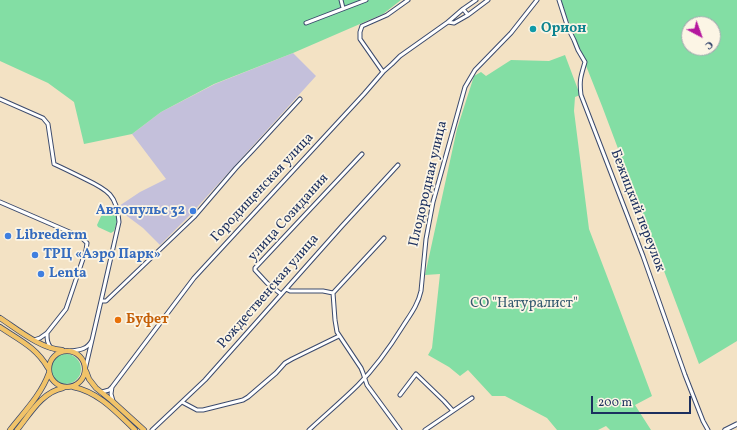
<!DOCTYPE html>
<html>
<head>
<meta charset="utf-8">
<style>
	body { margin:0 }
	#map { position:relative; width:737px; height:430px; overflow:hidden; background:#f3e2c4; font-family:Vollkorn,serif }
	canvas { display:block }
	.north { position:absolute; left:681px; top:16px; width:40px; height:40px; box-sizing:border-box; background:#fcf5e5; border:1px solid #a2a6af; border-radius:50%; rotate:139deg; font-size:11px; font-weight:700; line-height:16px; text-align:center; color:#1b2f5e }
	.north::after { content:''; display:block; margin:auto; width:14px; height:18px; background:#b5179e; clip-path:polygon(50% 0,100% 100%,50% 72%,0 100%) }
	.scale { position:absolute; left:591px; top:396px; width:100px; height:18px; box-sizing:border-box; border:2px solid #1b2f5e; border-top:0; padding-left:5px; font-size:12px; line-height:14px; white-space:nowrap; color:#1b2f5e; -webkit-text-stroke:3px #fcf5e5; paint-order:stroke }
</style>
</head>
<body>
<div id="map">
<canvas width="737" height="430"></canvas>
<div class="north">С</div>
<div class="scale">200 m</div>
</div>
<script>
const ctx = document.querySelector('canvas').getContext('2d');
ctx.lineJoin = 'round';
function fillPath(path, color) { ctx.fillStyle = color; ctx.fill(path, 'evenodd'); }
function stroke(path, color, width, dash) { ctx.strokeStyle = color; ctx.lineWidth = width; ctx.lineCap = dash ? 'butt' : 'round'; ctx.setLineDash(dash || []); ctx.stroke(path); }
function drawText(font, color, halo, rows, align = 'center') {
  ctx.font = font + ' Vollkorn,serif'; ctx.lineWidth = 3.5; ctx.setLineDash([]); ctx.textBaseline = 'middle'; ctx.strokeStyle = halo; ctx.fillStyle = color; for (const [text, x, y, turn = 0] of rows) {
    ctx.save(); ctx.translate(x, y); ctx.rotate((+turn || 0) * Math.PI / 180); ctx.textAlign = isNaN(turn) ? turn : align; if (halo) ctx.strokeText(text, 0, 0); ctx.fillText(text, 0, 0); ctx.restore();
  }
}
fillPath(new Path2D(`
	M293,53L316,76L190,215L160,245L143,228L123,213L119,206L140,192L166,179L132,134L161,112L215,84Z`), '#c4c0db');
fillPath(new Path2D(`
	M0,0H401L383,14L293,53L214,84L161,112L132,134L84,144L74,102L48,83L0,61Z
	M560,0H737V341L699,364L602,106ZM689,24H713V48H689Z
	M565,55L580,95L575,97L574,111L589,229L618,305L652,396L635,405L651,430H610L606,426L598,430H557L547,418L505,396H492L468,370L460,376L449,367L428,355L432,348L440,274L425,275L457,129L474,76L481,72L486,76L511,60L549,61Z
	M103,212C108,212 115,214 118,218L114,231L111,233L98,227L97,225Z
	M51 369a15 15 0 1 1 30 0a15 15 0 1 1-30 0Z`), '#83dea4');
const minor = new Path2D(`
	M341,0L343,8
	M559,0L568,28L574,40L578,50L585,62C581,76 579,80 581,95L643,256L685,375L703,421L708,430
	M463,9L476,0
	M468,15L488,0
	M306,23L319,18L366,0
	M383,72L360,39V32L362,26L387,15L408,0
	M0,99L43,118L48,124L54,164C65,169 75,174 85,179C108,190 117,195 119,222L101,301
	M0,202L81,237L87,243L86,250L66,309L47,333L40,338L34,340
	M286,289L290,291H323L333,293
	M333,293L335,320L337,332L361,368L363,373L367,385L400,430
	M333,293L384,238
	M281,294L267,283L255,270V268L362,154
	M47,333C47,339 47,343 51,348
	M92,340L101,301H106L194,217L236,168L253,150L300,99
	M71,351C80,350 88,349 92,340L85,370
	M112,387L111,394L113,401
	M102,392L109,390L112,387L194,278L364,94L383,72L392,64L400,56L448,22L454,23L468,15L463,9L448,22
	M400,395L416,374L444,401L453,411
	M182,402L197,410H203L243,400L248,397L276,373L285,363L292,359L339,336
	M152,430L205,380L342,226L398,165
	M309,430C325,415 343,400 358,385C376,367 390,347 403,326C410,315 418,305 421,291L426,239L433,202L465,87L475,70L511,33L537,0
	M425,430L472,398`);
const tertiary = new Path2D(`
	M725,430L737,424`);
const primary = new Path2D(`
	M0,318C17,329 41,349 62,350
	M0,327C19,340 36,347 48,368
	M49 369a18 18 0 1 1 36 0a18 18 0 1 1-36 0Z
	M86,371L89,379L96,388L111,400L144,430
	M73,387C99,392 117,413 135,430
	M10,430C24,412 41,395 49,373
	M17,430C30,414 42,392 63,388`);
stroke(minor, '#3b4a6d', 5);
stroke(tertiary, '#3b4a6d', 5.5);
stroke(primary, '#3b4a6d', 6);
stroke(minor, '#fff', 3);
stroke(tertiary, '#fff', 3.5);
stroke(primary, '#f1c369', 4.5);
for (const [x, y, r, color] of [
	[533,29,4,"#0f9aa8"],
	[193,211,4,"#3f7fe0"],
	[8,236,4,"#3f7fe0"],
	[35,255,4,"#3f7fe0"],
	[41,274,4,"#3f7fe0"],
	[118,320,4,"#e8710a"]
]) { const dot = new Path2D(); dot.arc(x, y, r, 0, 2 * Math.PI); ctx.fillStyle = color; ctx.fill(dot); stroke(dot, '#fcf5e5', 1.5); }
drawText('bold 14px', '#0d838f', '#fcf5e5', [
	["Орион",541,29]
], 'left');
drawText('14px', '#1b2f5e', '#fcf5e5', [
	["Плодородная улица",429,184,-77],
	["Городищенская улица",263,188,-47],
	["Бежицкий переулок",637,211,69],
	["улица Созидания",289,218,-48],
	["Рождественская улица",269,292,-49]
]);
drawText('bold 14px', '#366cbe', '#fcf5e5', [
	["Автопульс 32",185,211,"right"],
	["Librederm",16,236],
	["ТРЦ «Аэро Парк»",43,255],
	["Lenta",49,274]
], 'left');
drawText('14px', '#355b70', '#fcf5e5', [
	["СО \"Натуралист\"",524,304]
]);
drawText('bold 14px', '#c56008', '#fcf5e5', [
	["Буфет",126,320]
], 'left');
</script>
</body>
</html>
